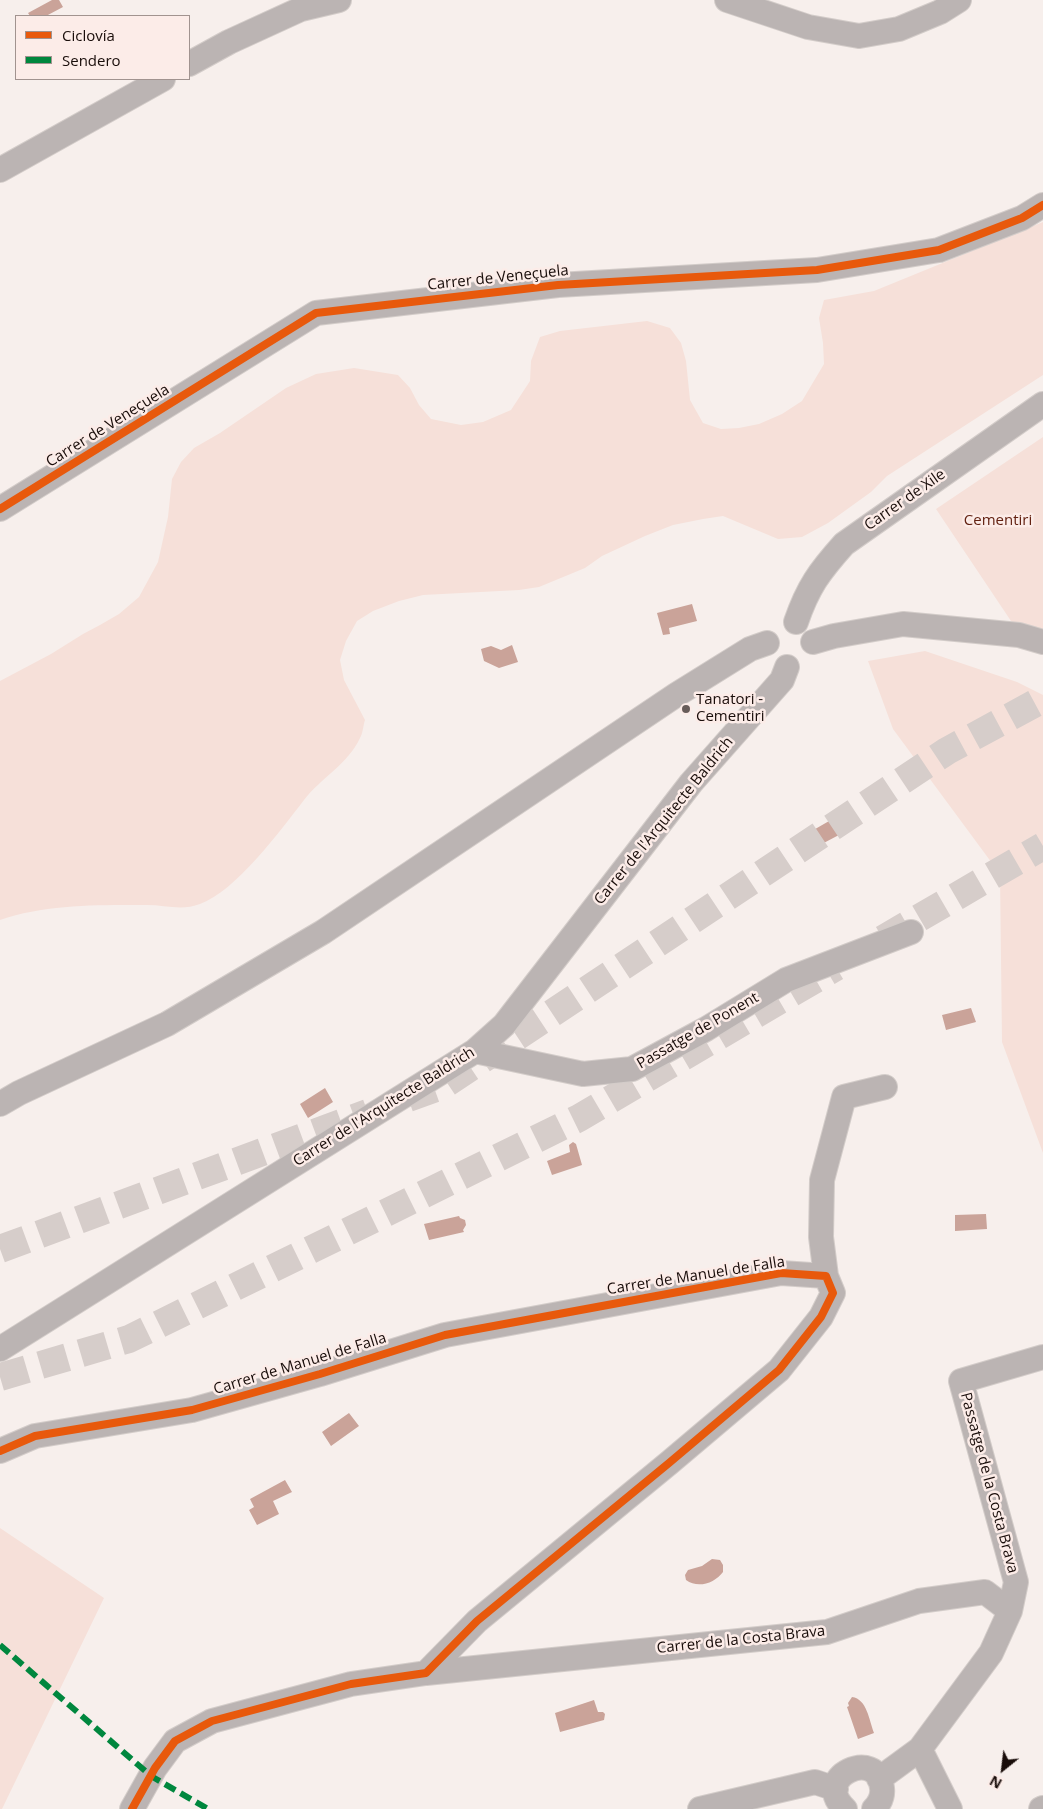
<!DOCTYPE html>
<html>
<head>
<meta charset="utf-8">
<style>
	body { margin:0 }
	#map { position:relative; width:1043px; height:1809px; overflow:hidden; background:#f7efec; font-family:"Open Sans",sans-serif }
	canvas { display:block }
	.legend { position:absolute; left:15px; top:15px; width:175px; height:65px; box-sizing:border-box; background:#fcece8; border:1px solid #a1938f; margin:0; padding:6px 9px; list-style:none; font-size:15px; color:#190d0a }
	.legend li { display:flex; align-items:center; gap:10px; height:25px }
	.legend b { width:25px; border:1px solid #a1938f }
	.north { position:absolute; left:978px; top:1744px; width:50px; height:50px; -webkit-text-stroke:4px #fcece8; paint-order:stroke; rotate:209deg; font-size:14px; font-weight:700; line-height:20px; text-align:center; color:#190d0a }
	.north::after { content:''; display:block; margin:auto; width:18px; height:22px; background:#190d0a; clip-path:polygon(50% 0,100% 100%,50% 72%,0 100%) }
</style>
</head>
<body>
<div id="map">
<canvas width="1043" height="1809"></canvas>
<ul class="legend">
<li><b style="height:6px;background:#e8590c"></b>Ciclovía</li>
<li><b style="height:6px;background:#00873e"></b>Sendero</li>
</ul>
<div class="north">N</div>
</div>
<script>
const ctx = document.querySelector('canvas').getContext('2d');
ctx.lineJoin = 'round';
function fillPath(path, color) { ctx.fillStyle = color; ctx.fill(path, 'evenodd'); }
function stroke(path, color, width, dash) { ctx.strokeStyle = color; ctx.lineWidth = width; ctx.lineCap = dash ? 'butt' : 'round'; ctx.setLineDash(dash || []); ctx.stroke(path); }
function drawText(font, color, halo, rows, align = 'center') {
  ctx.font = font + ' "Open Sans",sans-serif'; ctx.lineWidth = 5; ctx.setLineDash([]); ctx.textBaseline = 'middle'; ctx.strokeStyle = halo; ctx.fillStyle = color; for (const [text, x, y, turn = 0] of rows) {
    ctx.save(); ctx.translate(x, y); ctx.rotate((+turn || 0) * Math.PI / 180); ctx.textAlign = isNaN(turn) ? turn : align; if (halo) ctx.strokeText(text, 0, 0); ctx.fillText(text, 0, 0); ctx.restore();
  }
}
fillPath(new Path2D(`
	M1043,222V375L887,476L871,492L828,523L802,537L778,539L723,516L703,519L673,525L645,536L602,556L585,568L539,587L519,590L423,595L399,601L373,611L357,621L346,641L340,660L344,680L365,720C363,726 363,733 360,738C348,764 321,778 304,800C280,831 236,891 200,904C182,911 165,905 147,905C99,905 46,904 0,920V681L51,654L83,634L100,625L119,614L139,597L158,562L168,517L172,479L181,462L194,448L220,433L286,388L316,374L354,368L398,375L410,388L419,405L431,419L461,425L483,422L511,410L530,381L531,361L540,337L560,331L647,321L670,328L681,343L686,361L690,400L703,423L721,429L739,428L759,424L782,414L802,401L824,364L823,343L819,318L824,300L874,291Z
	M1043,437V632L1013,624L936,509Z
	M925,651L1017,682L1043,695V1153L1002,1042L1000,874L893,729L868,661Z
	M0,1528L104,1598L2,1809H0Z`), '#f6e0d9');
fillPath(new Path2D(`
	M52,0H59L63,7L46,16H30L28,13Z
	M692,604L697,621L669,628L670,634L663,635L657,613Z
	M512,645L518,662L499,668L484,661L481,649L491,646L501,650Z
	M843,813L847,820L852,818L856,820V826L818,846L810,832Z
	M971,1008L976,1022L946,1030L942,1015Z
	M325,1088L333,1102L308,1118L300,1104Z
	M573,1142L576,1144L582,1165L552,1175L547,1161L570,1152L569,1145Z
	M986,1214L987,1229L955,1231V1215Z
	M459,1216L460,1218L465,1220L466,1225L463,1230L464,1232L429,1240L424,1224Z
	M349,1413L359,1426L331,1446L322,1432Z
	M285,1480L292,1492L273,1501L279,1514L257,1525L249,1510L254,1507L250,1499Z
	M712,1559L720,1560L723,1565V1572C715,1583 698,1589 686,1580L685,1575L688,1570L702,1566Z
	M852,1697C867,1699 869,1720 874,1733L858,1739L847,1707L849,1706L848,1703Z
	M594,1700L598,1712H603L605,1714L604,1720L560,1732L555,1713Z`), '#caa399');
stroke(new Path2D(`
	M883,939L1043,846
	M408,1098L444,1085L947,751L1043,699
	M0,1249L368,1113
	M0,1377L129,1339L579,1118L836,967`), '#d6cdca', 28, [28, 14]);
const street = new Path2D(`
	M727,0L808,27L859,36L899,29L940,12L959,0
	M189,64L229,42L301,9L339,0
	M0,170L163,79
	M0,509L316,313L558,285L817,270L939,250L1022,218L1043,205
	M796,622C808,587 819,572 844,544L1043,404
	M813,642L834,636L903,624L1019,635L1043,642
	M475,1051L583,1074L632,1069L706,1029L786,980L911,932
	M0,1104L19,1093L167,1024L323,932L676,695L750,649L767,643
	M826,1276L821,1237L822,1180L844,1097L885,1087
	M0,1349L475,1051L504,1025L691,783L782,680L787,667
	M0,1451L35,1436L192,1410L320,1374L445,1335L781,1273L826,1276L833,1293L821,1317L779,1370L669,1463L477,1621L426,1673L351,1684L212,1721L175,1741L155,1768L132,1809
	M1010,1611L1016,1582L961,1381L1043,1357
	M426,1673L827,1632L919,1601L985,1592L1010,1611L991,1653L920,1749L879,1779
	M920,1749L950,1809
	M700,1809L815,1782L836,1789
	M845,1809C810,1777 878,1746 882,1788C883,1796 880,1803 874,1809
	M1041,1809L1043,1808`);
stroke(street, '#d3ccc9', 26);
stroke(street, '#bbb4b3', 24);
stroke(new Path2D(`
	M0,1645L151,1776L208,1809`), '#00873e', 6, [12, 6]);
stroke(new Path2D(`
	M0,509L316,313L558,285L817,270L939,250L1022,218L1043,205
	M0,1451L35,1436L192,1410L320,1374L445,1335L781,1273L826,1276L833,1293L821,1317L779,1370L669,1463L477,1621L426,1673L351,1684L212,1721L175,1741L155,1768L132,1809`), '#e8590c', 8);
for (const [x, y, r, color] of [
	[686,709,5,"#675c59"]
]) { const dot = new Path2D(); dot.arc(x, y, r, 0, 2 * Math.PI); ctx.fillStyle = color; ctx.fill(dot); stroke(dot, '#fcece8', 2); }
drawText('15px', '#190d0a', '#fcece8', [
	["Carrer de Veneçuela",498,278,-6],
	["Carrer de Veneçuela",108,426,-32],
	["Carrer de Xile",905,500,-35],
	["Carrer de l'Arquitecte Baldrich",664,821,-51],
	["Passatge de Ponent",698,1031,-30],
	["Carrer de l'Arquitecte Baldrich",384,1107,-32],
	["Carrer de Manuel de Falla",696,1276,-9],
	["Carrer de Manuel de Falla",300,1364,-17],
	["Passatge de la Costa Brava",989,1483,75],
	["Carrer de la Costa Brava",741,1640,-6]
]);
drawText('15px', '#632212', '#fcece8', [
	["Cementiri",998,521]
]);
drawText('15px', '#190d0a', '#fcece8', [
	["Tanatori -",696,700],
	["Cementiri",696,717]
], 'left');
</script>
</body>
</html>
